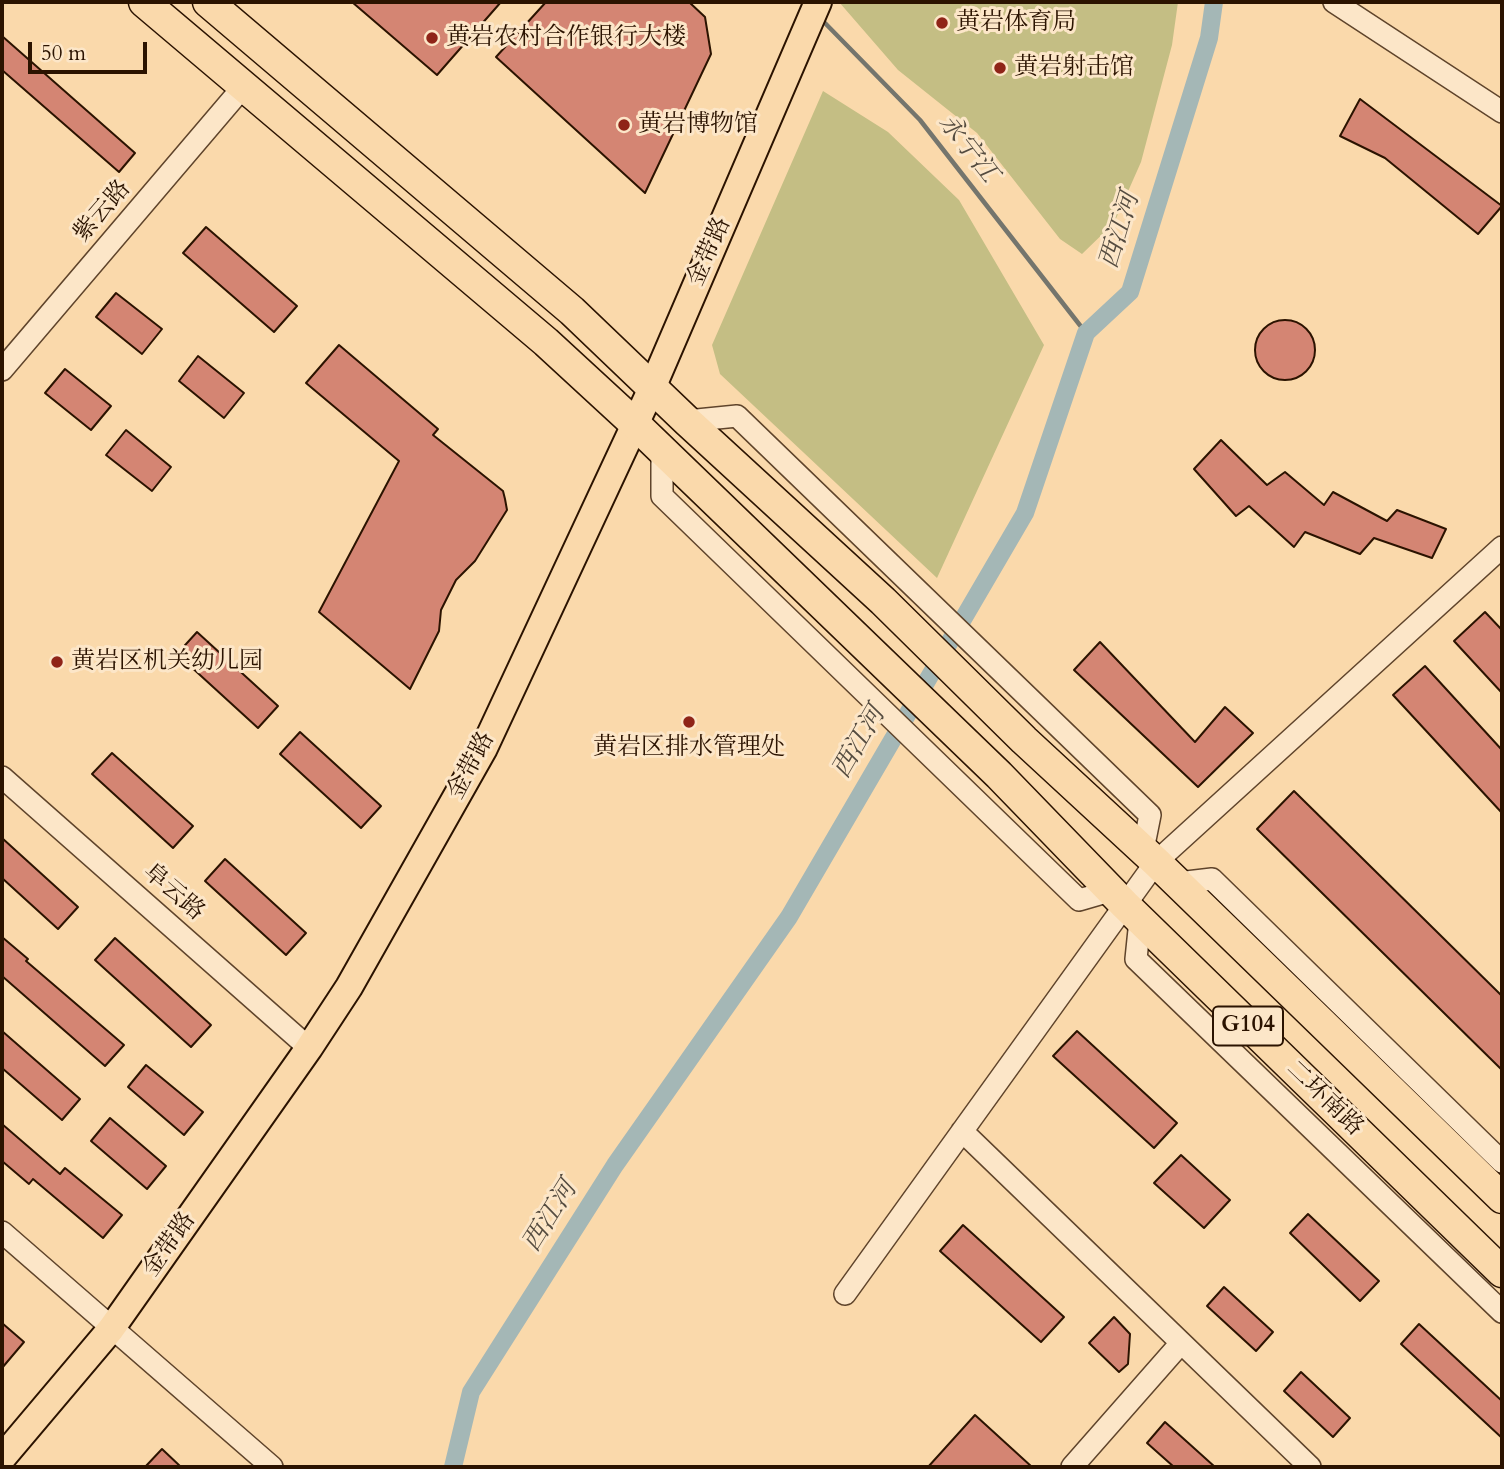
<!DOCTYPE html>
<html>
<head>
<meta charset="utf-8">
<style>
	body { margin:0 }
	#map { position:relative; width:1504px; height:1469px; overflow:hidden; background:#fad9ab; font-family:Cardo,serif }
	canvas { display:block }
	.frame { position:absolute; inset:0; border:4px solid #2b1300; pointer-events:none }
	.scale { position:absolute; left:28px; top:42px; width:119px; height:32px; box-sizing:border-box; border:4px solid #2b1300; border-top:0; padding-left:9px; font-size:21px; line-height:24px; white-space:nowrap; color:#2b1300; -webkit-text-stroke:5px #fce6c8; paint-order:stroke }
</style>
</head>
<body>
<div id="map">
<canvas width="1504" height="1469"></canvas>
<div class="frame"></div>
<div class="scale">50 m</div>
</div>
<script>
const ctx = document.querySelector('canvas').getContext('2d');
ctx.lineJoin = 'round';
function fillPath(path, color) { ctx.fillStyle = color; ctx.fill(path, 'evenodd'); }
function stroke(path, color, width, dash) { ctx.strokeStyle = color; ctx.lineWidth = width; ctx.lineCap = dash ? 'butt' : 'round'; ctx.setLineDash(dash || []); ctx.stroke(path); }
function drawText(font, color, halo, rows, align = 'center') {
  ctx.font = font + ' Cardo,"Noto Serif SC",serif'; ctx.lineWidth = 6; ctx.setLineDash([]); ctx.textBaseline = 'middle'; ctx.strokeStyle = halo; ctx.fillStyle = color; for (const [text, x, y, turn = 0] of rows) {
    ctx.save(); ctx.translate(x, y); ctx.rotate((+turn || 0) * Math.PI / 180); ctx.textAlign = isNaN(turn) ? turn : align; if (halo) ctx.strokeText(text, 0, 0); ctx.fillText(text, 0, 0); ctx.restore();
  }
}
fillPath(new Path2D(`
	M839,2H1178L1172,45L1141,162L1114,223L1082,254L1060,239L977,133L898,70Z
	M823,91L888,132L959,200L1044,345L937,578L720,374L712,345Z`), '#c4be84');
stroke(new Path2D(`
	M822,20L920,120L1086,333`), '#74756d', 4.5);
stroke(new Path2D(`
	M453,1467L471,1392L615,1165L789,917L1025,513L1086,333L1130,292L1209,38L1214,2`), '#a4b7b6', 18);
const building = new Path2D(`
	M352,2H501L437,75Z
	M546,2H689L705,17L711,54L645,193L496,57Z
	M2,36L135,153L119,172L2,70Z
	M1360,99L1502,206L1478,234L1385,158L1340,136Z
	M206,227L297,306L274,332L183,253Z
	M116,293L162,329L142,354L96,317Z
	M1255 350a30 30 0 1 1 60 0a30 30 0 1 1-60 0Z
	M339,345L438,429L433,435L503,491L505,499L507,510L475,561L456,580L441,610L439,631L410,689L319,612L399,461L306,383Z
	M198,356L244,393L224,418L179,381Z
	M65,369L111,406L91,430L45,393Z
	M126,430L171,467L152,491L106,455Z
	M1221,440L1267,485L1285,472L1324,505L1333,492L1387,521L1397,510L1446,529L1432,558L1374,538L1360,554L1305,532L1294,547L1249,506L1236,516L1194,469Z
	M1485,612L1502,630V693L1454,641Z
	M197,632L278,706L258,728L177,654Z
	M1100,642L1195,742L1225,707L1253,733L1198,787L1074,670Z
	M1425,666L1502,750V813L1393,695Z
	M300,732L381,806L361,828L280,754Z
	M112,753L193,826L173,848L92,774Z
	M1294,791L1502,996V1070L1257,829Z
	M2,838L78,907L58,929L2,878Z
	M225,859L306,933L286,955L205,881Z
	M2,937L28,959L26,961L124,1045L105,1066L2,976Z
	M115,938L211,1025L191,1047L95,960Z
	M2,1031L80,1099L62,1120L2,1068Z
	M1077,1031L1177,1123L1154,1148L1053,1056Z
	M146,1065L203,1112L184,1135L128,1087Z
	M110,1118L166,1166L147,1189L91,1141Z
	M2,1124L60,1174L65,1168L122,1215L103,1238L33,1179L29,1184L2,1161Z
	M1181,1155L1230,1200L1204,1228L1154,1183Z
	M1308,1214L1379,1281L1360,1301L1290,1233Z
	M963,1225L1064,1317L1041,1342L940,1251Z
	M1224,1287L1273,1332L1256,1351L1207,1306Z
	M1114,1317L1130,1334L1128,1364L1119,1372L1089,1343Z
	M2,1323L24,1342L2,1368Z
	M1419,1324L1502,1401V1438L1401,1344Z
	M1301,1372L1350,1418L1333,1437L1284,1391Z
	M975,1415L1032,1467H928Z
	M1165,1422L1215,1467H1174L1147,1443Z
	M162,1449L181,1467H145Z`);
fillPath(building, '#d48573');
stroke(building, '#2b1300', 2);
const minor = new Path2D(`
	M1334,2L1502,112
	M2,370L243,87
	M687,421L737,416L1150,815L1143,850
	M662,451V496L1079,900L1110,891
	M2,777L309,1048
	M1178,883L1212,879L1502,1162
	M1140,920L1136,959L1502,1312
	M962,1131L1310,1467
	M2,1232L272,1467
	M845,1294L1156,862L1502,547
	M1072,1467L1181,1343`);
const major = new Path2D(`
	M2,1458L111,1329L309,1048L349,987L484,748L652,388L818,2`);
const highway = new Path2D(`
	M144,2L546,342L635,424L999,775L1125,905L1502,1272
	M208,2L572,311L687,421L883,601L1024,740L1156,862L1502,1198`);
stroke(minor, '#5f442b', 24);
stroke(major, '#2b1300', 30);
stroke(highway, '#2b1300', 33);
stroke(minor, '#fce6c8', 21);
stroke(major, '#fad9ab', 26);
stroke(highway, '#fad9ab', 30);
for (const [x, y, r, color] of [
	[942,23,7,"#8f2418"],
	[432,38,7,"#8f2418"],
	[1000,68,7,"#8f2418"],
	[624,125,7,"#8f2418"],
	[57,662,7,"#8f2418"],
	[689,722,7,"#8f2418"]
]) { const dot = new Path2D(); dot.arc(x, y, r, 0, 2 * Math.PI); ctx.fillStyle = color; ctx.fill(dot); stroke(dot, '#fce6c8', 2.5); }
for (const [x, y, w] of [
	[1248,1026,70]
]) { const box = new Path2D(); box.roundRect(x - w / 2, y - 19.5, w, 39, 5); ctx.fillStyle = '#fce6c8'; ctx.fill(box); stroke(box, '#2b1300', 2); }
drawText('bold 23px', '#2b1300', null, [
	["G104",1248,1026]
]);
drawText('24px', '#2b1300', '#fce6c8', [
	["黄岩体育局",956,23],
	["黄岩农村合作银行大楼",446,38],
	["黄岩射击馆",1014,68],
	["黄岩博物馆",638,125],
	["黄岩区机关幼儿园",71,662],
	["黄岩区排水管理处",689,748,"center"]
], 'left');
drawText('24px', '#2b1300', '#fce6c8', [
	["紫云路",103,212,-49],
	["金带路",710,252,-66],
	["金带路",472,766,-62],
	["阜云路",173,893,41],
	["二环南路",1324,1099,44],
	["金带路",170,1245,-55]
]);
drawText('italic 26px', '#554c40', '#fce6c8', [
	["永宁江",967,149,52],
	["西江河",1121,231,-73],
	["西江河",860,743,-60],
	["西江河",551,1217,-58]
]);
</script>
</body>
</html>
